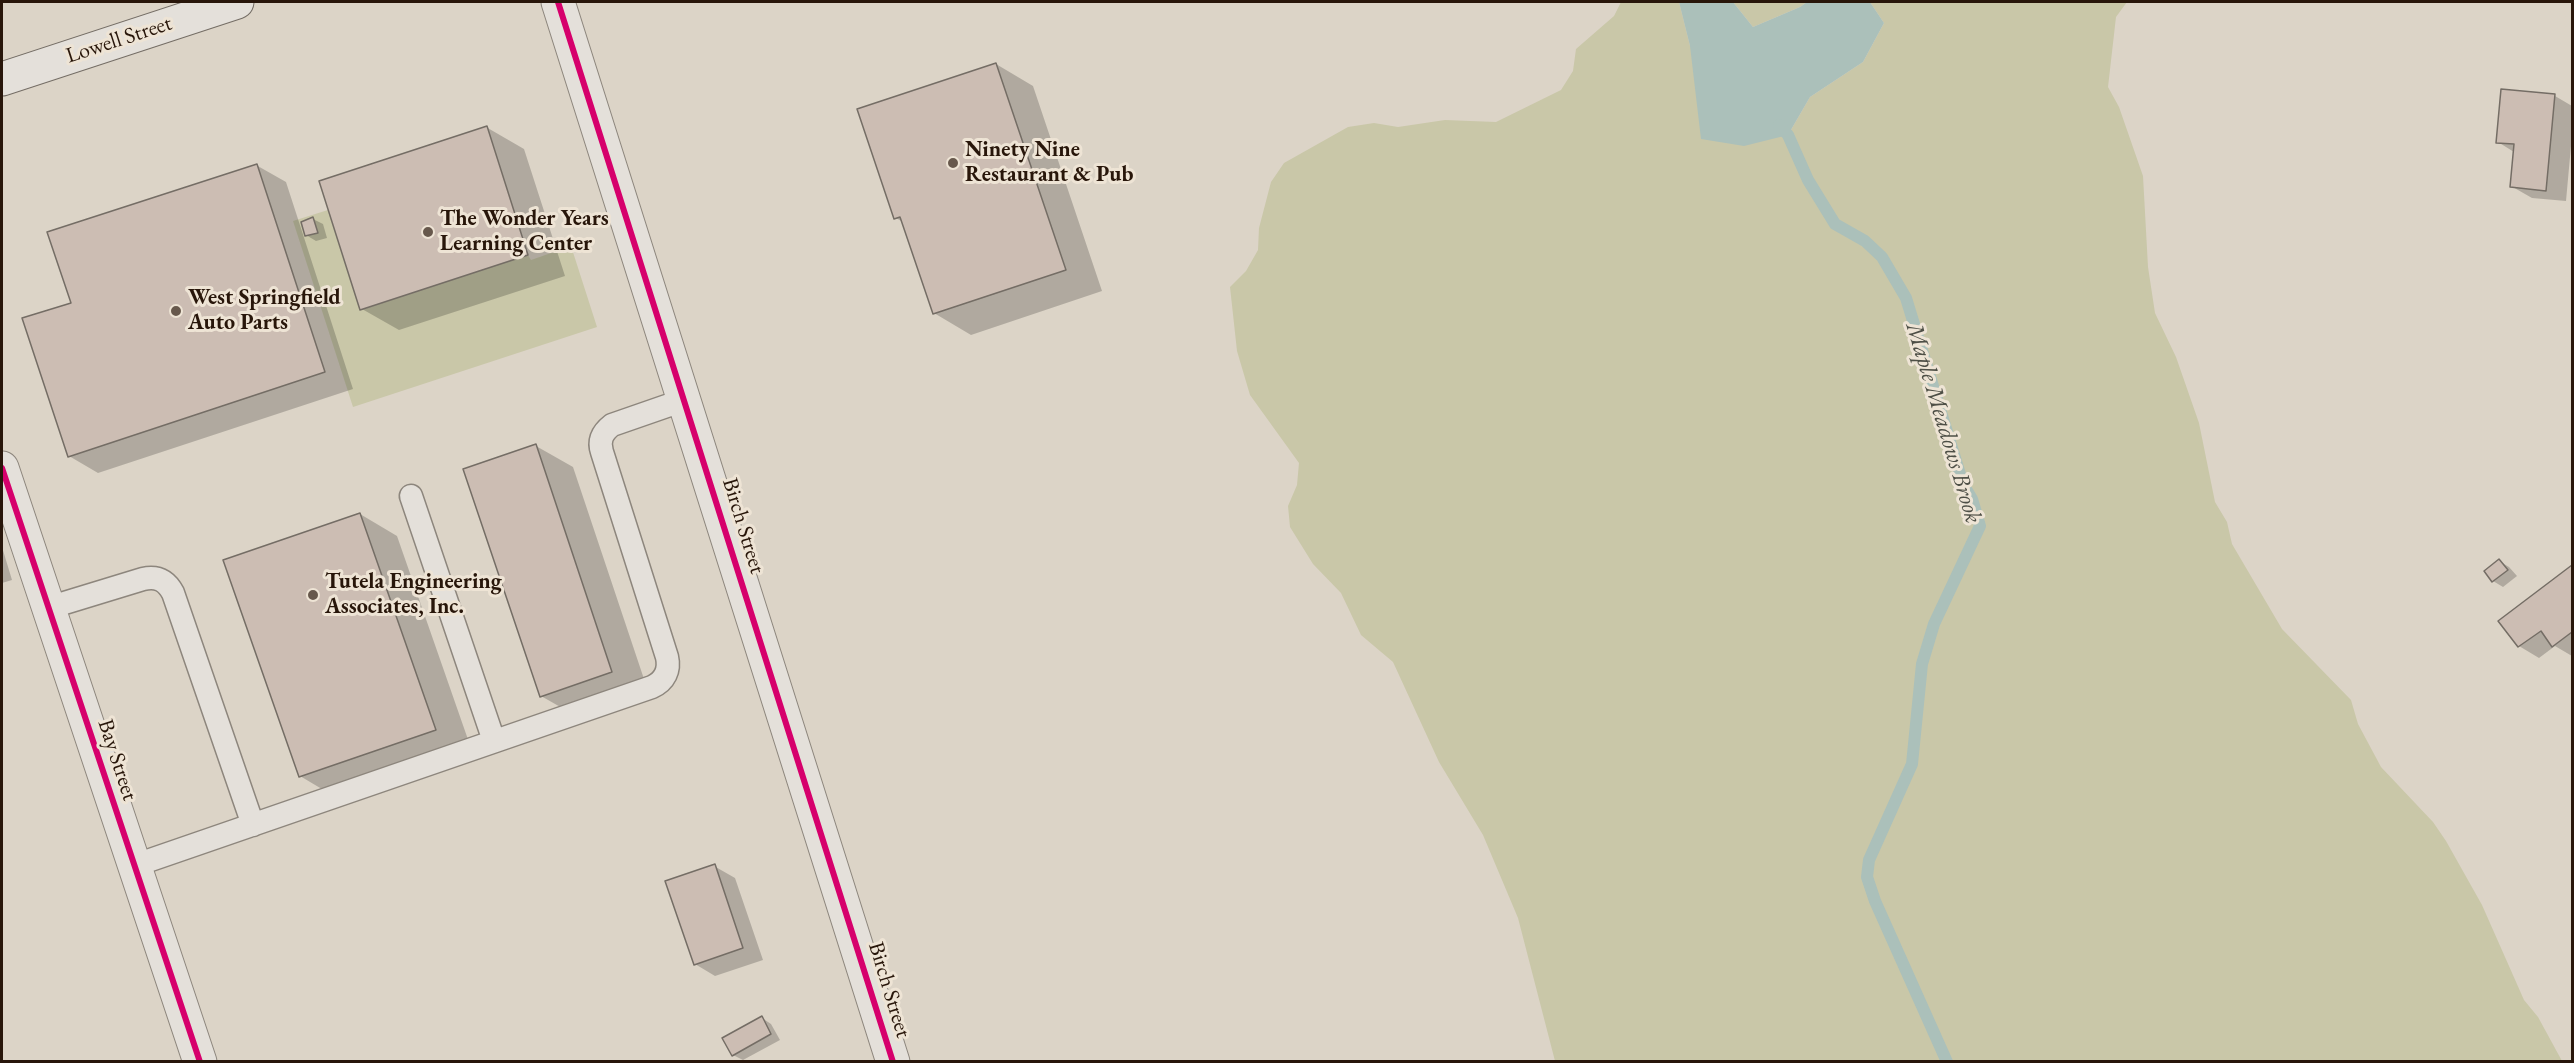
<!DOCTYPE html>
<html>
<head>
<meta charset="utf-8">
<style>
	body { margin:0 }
	#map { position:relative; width:2574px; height:1063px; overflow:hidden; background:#dcd4c7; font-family:"EB Garamond",serif }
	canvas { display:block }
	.frame { position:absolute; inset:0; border:3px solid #28160a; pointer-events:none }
</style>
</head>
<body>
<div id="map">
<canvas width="2574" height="1063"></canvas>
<div class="frame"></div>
</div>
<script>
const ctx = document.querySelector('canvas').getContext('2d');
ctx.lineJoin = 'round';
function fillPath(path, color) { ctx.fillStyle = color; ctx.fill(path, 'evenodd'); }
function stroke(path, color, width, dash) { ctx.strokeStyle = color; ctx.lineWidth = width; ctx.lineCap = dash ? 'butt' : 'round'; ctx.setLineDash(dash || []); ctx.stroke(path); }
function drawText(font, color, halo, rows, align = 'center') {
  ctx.font = font + ' "EB Garamond",serif'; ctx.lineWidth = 6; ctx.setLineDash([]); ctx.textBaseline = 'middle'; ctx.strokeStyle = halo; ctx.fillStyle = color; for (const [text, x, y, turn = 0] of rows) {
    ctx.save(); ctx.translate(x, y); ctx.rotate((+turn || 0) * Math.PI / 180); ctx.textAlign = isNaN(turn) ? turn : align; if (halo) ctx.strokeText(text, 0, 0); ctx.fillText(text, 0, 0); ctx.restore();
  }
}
fillPath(new Path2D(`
	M1621,2H1679L1690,46L1788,135L1810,97L1863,62L1884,23L1870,2H2127L2116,17L2108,87L2119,107L2143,176L2148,267L2155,313L2176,357L2199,423L2215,502L2227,522L2232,544L2282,629L2351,700L2358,724L2381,767L2433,822L2446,841L2482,905L2524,1000L2538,1017L2562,1061H1555L1518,918L1483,835L1439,762L1393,662L1361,635L1341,593L1313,564L1290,527L1288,506L1297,485L1299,463L1250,395L1237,351L1230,287L1246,271L1258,250L1259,228L1271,182L1284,163L1348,127L1374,123L1398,127L1445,120L1496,122L1561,90L1573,71L1576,49L1614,16Z
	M1733,2H1807L1800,7L1753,27Z
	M328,210L361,310L528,255L531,260L571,246L597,327L353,407L293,221Z`), '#c9c7a8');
fillPath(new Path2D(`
	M1679,2H1733L1753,27L1800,7L1807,2H1870L1884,23L1863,62L1810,97L1788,135L1744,146L1701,139L1690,46Z`), '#abc0ba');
fillPath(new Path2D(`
	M996,64L1033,86L1102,291L971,335L934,313L903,222L896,218Z
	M2555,96L2572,106V135L2566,201L2532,198L2511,186L2514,152L2498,142Z
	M486,127L524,149L565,276L399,330L362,309Z
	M256,165L286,182L353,389L98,473L69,456L73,304Z
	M313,219L323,224L327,238L316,241L306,235Z
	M536,446L573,467L649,694L578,717L541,696Z
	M360,514L397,536L472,751L337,798L300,776Z
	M2,547L12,580L2,583Z
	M2499,561L2509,567L2517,576L2503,587L2493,581L2486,572Z
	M2572,566V656L2555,646L2539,658L2519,646L2501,621Z
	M714,866L735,878L763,960L715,976L695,964Z
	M762,1018L771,1024L780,1040L743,1060L733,1055Z`), '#0003');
stroke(new Path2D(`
	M1779,125L1788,135L1808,180L1835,224L1865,241L1882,257L1906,298L1963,484L1972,499L1980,526L1934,624L1922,664L1912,764L1869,860L1867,877L1875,901L1947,1062`), '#abc0ba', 12);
const building = new Path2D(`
	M996,63L1066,270L933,314L900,217L894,219L857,109Z
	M2501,89L2555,94L2546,191L2510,187L2514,144L2496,143Z
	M487,126L528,255L360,310L319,181Z
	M257,164L325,372L68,457L22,318L71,303L47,232Z
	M313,217L318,233L305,236L301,222Z
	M536,444L612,672L540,697L463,469Z
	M360,513L436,730L299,777L223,560Z
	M2499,559L2508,570L2492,582L2484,571Z
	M2572,565V632L2552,647L2541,631L2518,647L2498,621Z
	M715,864L743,948L694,965L665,881Z
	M762,1016L771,1034L732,1056L722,1038Z`);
fillPath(building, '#ccbdb3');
stroke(building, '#746d65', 1.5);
const lane = new Path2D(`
	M411,496L494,741
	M48,608L143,579C157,576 166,580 173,593L253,825
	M133,866L652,687C665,681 670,670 667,657L602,452C598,440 603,432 612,425L684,400`);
const street = new Path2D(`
	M558,2L893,1062
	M2,468L200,1062`);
const secondary = new Path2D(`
	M2,79L237,2`);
stroke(lane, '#8d867d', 25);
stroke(street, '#8d867d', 35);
stroke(secondary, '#746d65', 35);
stroke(lane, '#e4e0da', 22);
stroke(street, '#e4e0da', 33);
stroke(secondary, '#e4e0da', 33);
stroke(new Path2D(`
	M558,2L893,1062
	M2,468L200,1062`), '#d6006c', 6);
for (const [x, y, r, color] of [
	[953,163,6,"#67584c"],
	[428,232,6,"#67584c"],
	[176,311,6,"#67584c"],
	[313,595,6,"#67584c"]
]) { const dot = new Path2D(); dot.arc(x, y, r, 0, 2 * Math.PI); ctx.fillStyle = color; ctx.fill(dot); stroke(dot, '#eee4d5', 2); }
drawText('22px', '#28160a', '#eee4d5', [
	["Lowell Street",119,40,-18],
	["Birch Street",743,526,73],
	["Bay Street",117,760,72],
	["Birch Street",889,990,73]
]);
drawText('bold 22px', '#28160a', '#eee4d5', [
	["Ninety Nine",965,150],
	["Restaurant & Pub",965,175],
	["The Wonder Years",440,219],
	["Learning Center",440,244],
	["West Springfield",188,298],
	["Auto Parts",188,323],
	["Tutela Engineering",325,582],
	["Associates, Inc.",325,607]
], 'left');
drawText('italic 24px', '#4e4f46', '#eee4d5', [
	["Maple Meadows Brook",1943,423,73]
]);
</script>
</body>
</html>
